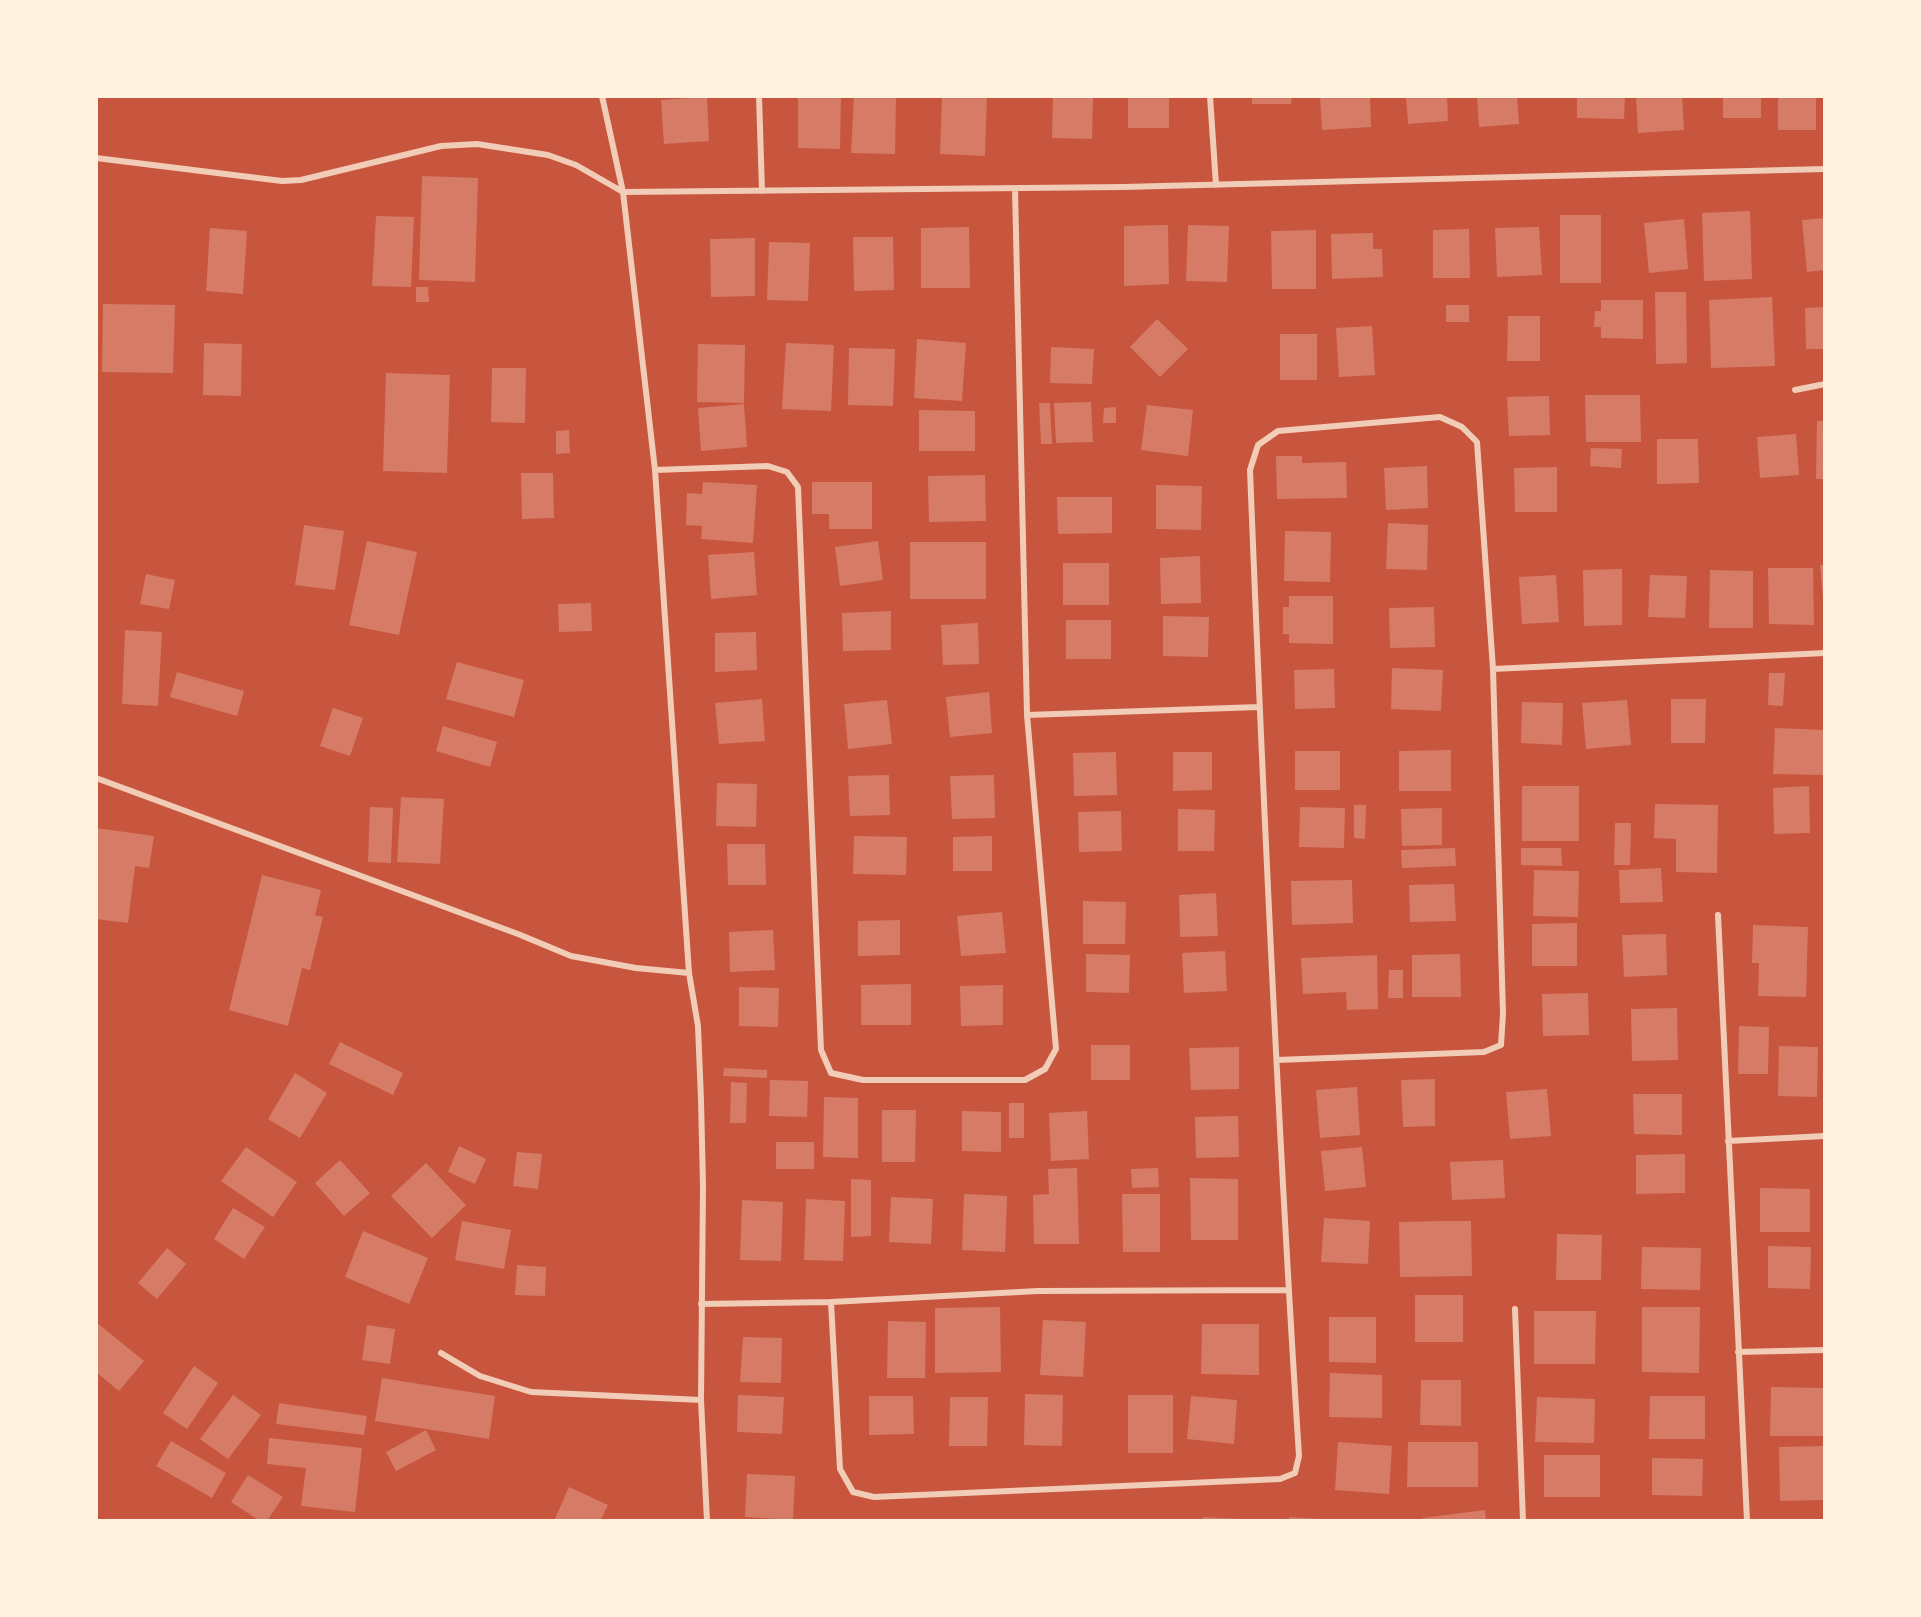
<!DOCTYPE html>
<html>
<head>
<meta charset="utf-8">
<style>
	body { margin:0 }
	#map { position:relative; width:1921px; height:1617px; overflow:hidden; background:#c8553d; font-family:"Public Sans",sans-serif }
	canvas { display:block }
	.frame { position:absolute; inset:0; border:98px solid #fff3e0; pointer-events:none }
</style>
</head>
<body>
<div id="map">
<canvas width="1921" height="1617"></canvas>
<div class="frame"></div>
</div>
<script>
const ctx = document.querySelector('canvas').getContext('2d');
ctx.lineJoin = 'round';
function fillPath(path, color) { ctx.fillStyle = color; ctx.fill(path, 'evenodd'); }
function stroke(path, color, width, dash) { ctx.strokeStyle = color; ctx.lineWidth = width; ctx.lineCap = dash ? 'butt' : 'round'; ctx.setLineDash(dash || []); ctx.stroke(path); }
fillPath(new Path2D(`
	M798,96H841L840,149L798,148Z
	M854,96H896L895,154L851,153Z
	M942,96H987L985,156L940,154Z
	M1053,96H1093L1092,139L1052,138Z
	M1128,96H1169V128H1128Z
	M1252,96H1292L1291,104H1252Z
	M1320,96H1370L1371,127L1322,130Z
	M1406,96H1447L1448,121L1408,124Z
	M1477,96H1517L1519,124L1479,127Z
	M1577,96H1625L1624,119L1577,118Z
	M1636,96H1682L1684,130L1638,133Z
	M1723,96H1761V118H1723Z
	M1778,96H1816V130H1778Z
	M707,97L709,141L664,144L661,100Z
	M422,176L478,178L475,282L419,280Z
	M1750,211L1752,279L1704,281L1702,213Z
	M1560,215H1601V283H1560Z
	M376,216L414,217L411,287L372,286Z
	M1825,218V270L1807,272L1802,220Z
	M1684,219L1688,269L1649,273L1644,223Z
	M1168,225L1169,284L1124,286V226Z
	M1188,225L1229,226L1227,282L1186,281Z
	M969,227L970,288H921V228Z
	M1539,227L1542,275L1497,277L1495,228Z
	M210,228L247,231L243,294L206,291Z
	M1469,229L1470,278H1433V230Z
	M1316,230V289H1272L1271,231Z
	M1373,233V249H1382L1383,277L1332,279L1331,234Z
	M853,237H893L894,290L854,291Z
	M755,238V296L711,297L710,239Z
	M769,242L810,243L808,301L767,300Z
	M416,287H428L429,302H416Z
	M1655,292H1686L1687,363L1656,364Z
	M1772,297L1775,366L1711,368L1709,300Z
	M1601,300H1643V339L1601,338V327H1594L1595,311H1601Z
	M103,304L175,305L173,373L102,372Z
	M1446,305H1469V322H1446Z
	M1825,307V349H1806L1805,308Z
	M1508,316H1540V361H1507Z
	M1157,319L1188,349L1160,377L1130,347Z
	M1372,326L1375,375L1339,377L1336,328Z
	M1280,334H1317V380H1280Z
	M917,339L966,343L962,401L914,398Z
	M204,343L242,344L241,396L203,395Z
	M786,343L834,345L831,411L782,409Z
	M698,344L745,345L744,403L697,402Z
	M1051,347L1094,349L1092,384L1050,383Z
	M849,348L895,349L893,406L848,405Z
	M492,368H526L525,423L491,422Z
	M386,373L450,375L447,473L383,471Z
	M1585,395H1640L1641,442H1586Z
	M1549,396L1550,435L1509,436L1507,397Z
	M1091,402L1093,442L1056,443L1054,403Z
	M1039,403H1050L1052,444H1041Z
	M744,404L747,447L701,451L698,408Z
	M1147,405L1193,410L1188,456L1141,450Z
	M1116,407V423H1103L1104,408Z
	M919,410L975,411V451H919Z
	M1817,421H1825V479H1816Z
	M569,430L570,453L556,454V431Z
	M1796,434L1799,475L1760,478L1757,437Z
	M1657,439H1698L1699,483L1657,484Z
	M1591,448L1622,449L1621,468L1590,466Z
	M1276,456H1302V463L1346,462L1347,498L1277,499Z
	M1427,466L1428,508L1386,510L1384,468Z
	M1557,467V512H1515L1514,468Z
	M521,473H553L554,518L522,519Z
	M985,475L986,521L929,522L928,476Z
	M703,482L757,485L753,543L701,539L702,526L686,525L687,493L702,494Z
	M812,482H872V529H829V514H812Z
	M1156,485L1202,486L1201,530L1156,529Z
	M1057,497H1112V533L1058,534Z
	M1388,523L1428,525L1427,570L1386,569Z
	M304,525L344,531L335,590L295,585Z
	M1285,531L1331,532L1330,582L1284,581Z
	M367,541L417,552L399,635L349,625Z
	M878,541L883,580L840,586L835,547Z
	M910,542H986V599H910Z
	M754,552L757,595L711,599L708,555Z
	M1200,556L1201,603L1161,604L1160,558Z
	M1063,563H1109V605H1063Z
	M1820,565H1825V598H1823Z
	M1768,568H1813L1814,625L1769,624Z
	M1622,569V625L1584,626L1583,570Z
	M1710,570L1753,571V628H1709Z
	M146,574L175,580L169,609L140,604Z
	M1556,575L1559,622L1522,624L1519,577Z
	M1650,575L1687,576L1685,618L1648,617Z
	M1289,596H1333V644L1289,643V634H1283V607H1289Z
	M591,603L592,631L559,632L558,604Z
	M1434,607L1435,647L1390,648L1389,608Z
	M891,611V650L843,651L842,613Z
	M1163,616L1209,617L1208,657L1163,656Z
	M1066,620H1111V659H1066Z
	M978,623L979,664L943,665L941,625Z
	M125,630L162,632L158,706L122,704Z
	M756,632L757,670L715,672V633Z
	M457,662L524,680L514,717L446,699Z
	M1392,668L1443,670L1441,711L1391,709Z
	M1334,669L1335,708L1295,709L1294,670Z
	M177,672L244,691L237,716L170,697Z
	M1769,673H1785L1783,706L1768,705Z
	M989,692L992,733L950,737L946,697Z
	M762,699L765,741L719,744L715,703Z
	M1671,699H1706L1705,743H1671Z
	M887,700L892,744L848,749L844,704Z
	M1627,700L1631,745L1586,749L1582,703Z
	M1522,702L1563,703L1562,745L1521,743Z
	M333,708L363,718L350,756L320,746Z
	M443,726L497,742L490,767L436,751Z
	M1775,728L1825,730V775L1773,774Z
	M1451,750V791H1399V751Z
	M1295,751H1340V790H1295Z
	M1116,752L1117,795L1074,796L1073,753Z
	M1173,752H1212V790L1173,791Z
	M889,775L890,815L850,816L848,776Z
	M994,775L995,818L952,819L950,776Z
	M717,783L757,784L756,827L716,826Z
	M1522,786H1579V841H1522Z
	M1809,786L1810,833L1774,834L1773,788Z
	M401,797L444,799L440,864L397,862Z
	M1655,804L1718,805L1717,873L1676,872V839L1654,838Z
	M1354,805H1366L1365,839L1354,838Z
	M370,807L393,808L391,863L368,862Z
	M1300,807L1345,808L1344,848L1299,847Z
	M1442,808V845L1402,846L1401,809Z
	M1178,809L1215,810L1214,851H1178Z
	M1121,811L1122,851L1079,852L1078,812Z
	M1615,823H1631L1630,865H1614Z
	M96,828L154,836L149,868L135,866L128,923L96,919Z
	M854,836L907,837L906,875L853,874Z
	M992,836V871H953V837Z
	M727,844H765L766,885H728Z
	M1455,848L1456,866L1402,868L1401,850Z
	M1521,848H1561L1562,866L1521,865Z
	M1661,868L1663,902L1620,903L1619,870Z
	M1534,870L1579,871L1578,917L1533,916Z
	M262,875L321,890L315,915L323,917L310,970L302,968L288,1026L229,1010Z
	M1352,880L1353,923L1292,925L1291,881Z
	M1454,884L1456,921L1410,922L1409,885Z
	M1216,893L1218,936L1180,937L1179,895Z
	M1083,901L1126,902L1125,944H1083Z
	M1002,912L1006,953L961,956L957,916Z
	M900,920V955L858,956V921Z
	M1577,923V966H1532V924Z
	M1753,925L1808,927L1806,997L1758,996L1759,963H1752Z
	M773,930L775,970L730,972L729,932Z
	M1666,934L1667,975L1624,977L1622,935Z
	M1225,951L1227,991L1184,993L1182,953Z
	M1086,954L1130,955L1129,993L1086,992Z
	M1460,954L1461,997H1412V955Z
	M1377,955L1378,1009L1347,1010L1346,992L1303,994L1301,958Z
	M1389,970H1403V998H1388Z
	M911,984V1025H861V985Z
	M1003,985V1025L961,1026L960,986Z
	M739,987L779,988L778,1027L739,1026Z
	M1588,993L1589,1035L1543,1036L1542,994Z
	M1677,1008L1678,1060L1632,1061L1631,1009Z
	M1739,1026L1769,1027L1768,1074H1738Z
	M340,1042L403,1073L393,1095L329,1064Z
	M1091,1045H1130V1080H1091Z
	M1779,1046L1818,1047L1817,1097L1778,1096Z
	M1239,1047V1089L1191,1090L1189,1048Z
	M724,1068L767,1070V1078L723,1076Z
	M295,1073L327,1093L300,1138L268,1119Z
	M1435,1079V1126L1403,1127L1401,1080Z
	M770,1080L808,1081L807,1117L769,1116Z
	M731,1082L747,1083L746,1123H730Z
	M1357,1087L1360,1135L1320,1138L1316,1090Z
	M1547,1089L1551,1136L1510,1139L1506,1092Z
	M1633,1094H1682V1135L1634,1134Z
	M824,1097L858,1098V1158L823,1157Z
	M1009,1103H1024V1138H1009Z
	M882,1110H916L915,1162H882Z
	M962,1111L1001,1112V1152L962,1151Z
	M1087,1111L1089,1159L1051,1161L1049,1113Z
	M1238,1116L1239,1157L1196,1158L1195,1117Z
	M776,1142H814V1169H776Z
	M459,1146L486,1159L475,1184L448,1172Z
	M246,1147L297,1182L273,1217L221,1181Z
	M1362,1147L1366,1187L1325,1191L1321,1151Z
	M517,1152L542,1154L538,1189L513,1186Z
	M1685,1154V1193L1636,1194V1155Z
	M340,1160L370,1193L344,1216L315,1183Z
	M1503,1160L1505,1198L1452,1200L1450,1162Z
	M426,1163L466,1205L432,1238L391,1196Z
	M1077,1168L1079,1244H1034L1033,1195L1049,1194L1048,1169Z
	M1158,1168L1159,1187L1132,1188L1131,1169Z
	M1190,1178L1238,1179V1240H1191Z
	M851,1179L871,1180V1236L851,1237Z
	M1760,1188L1810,1189V1232H1760Z
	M964,1194L1007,1196L1005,1252L962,1250Z
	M1122,1194H1160V1252H1123Z
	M891,1197L933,1199L931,1244L889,1242Z
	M806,1199L845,1201L843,1261L804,1260Z
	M742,1200L783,1202L781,1261L740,1260Z
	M233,1208L265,1227L244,1259L214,1239Z
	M1324,1218L1370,1221L1368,1264L1321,1262Z
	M462,1221L511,1230L504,1269L455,1260Z
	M1444,1221H1471L1472,1276L1400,1277L1399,1222Z
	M363,1231L428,1258L409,1304L345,1277Z
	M1557,1234L1602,1235L1601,1280H1556Z
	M1768,1246L1811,1247L1810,1289L1768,1288Z
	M1642,1247L1701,1248L1700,1290L1641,1289Z
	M167,1248L186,1264L157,1299L138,1283Z
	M517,1265L546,1267L545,1296L515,1295Z
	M1415,1295H1463V1342H1415Z
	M1000,1307L1001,1372L935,1373V1308Z
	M1642,1307H1700L1699,1373L1642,1372Z
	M1534,1311H1596L1595,1364H1534Z
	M1329,1317H1376V1363L1329,1362Z
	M1043,1320L1086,1322L1083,1377L1040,1375Z
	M888,1321L926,1322L925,1378H887Z
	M96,1322L144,1361L119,1391L96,1372Z
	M1202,1324H1259V1375L1201,1374Z
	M367,1325L395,1329L390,1364L362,1360Z
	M743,1337L782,1338L781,1383L740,1382Z
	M194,1366L218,1383L187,1429L163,1413Z
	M1330,1373L1382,1375V1418L1329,1417Z
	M382,1378L495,1396L489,1439L375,1421Z
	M1421,1380H1461V1426L1420,1425Z
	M1771,1387L1825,1388V1436H1770Z
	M1025,1394L1063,1395L1062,1446L1024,1445Z
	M233,1395L261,1415L228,1459L200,1439Z
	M738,1395L784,1397L782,1434L737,1432Z
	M1128,1395H1173V1453H1128Z
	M869,1396H913L914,1434L869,1435Z
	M1191,1396L1237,1400L1234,1444L1187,1439Z
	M1650,1396H1705V1439H1649Z
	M950,1397H988L987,1446H949Z
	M1537,1397L1595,1399L1594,1443L1535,1442Z
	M279,1403L367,1416L364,1435L276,1424Z
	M426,1430L436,1450L396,1471L386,1452Z
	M269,1438L362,1448L355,1512L301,1506L306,1468L267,1464Z
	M171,1441L226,1473L212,1498L156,1466Z
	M1338,1442L1392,1446L1389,1494L1335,1490Z
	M1408,1442H1478V1487H1407Z
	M1825,1446V1500L1780,1501L1779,1447Z
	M1544,1455H1600V1497H1544Z
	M1652,1458L1703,1459L1702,1496L1652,1495Z
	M747,1474L795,1476L793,1520L745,1517Z
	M248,1475L283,1497L267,1521H260L231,1502Z
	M569,1487L608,1505L600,1521H554Z
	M1485,1510L1486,1521H1423V1518Z
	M1203,1517L1239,1519V1521H1203Z
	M1289,1517L1322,1519V1521H1289Z`), '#d67c66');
stroke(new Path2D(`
	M602,96L623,192L655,470L689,973L698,1026L701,1100L703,1186L701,1400L707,1521
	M759,96L762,191
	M1210,96L1216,185
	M96,158L282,181L301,180L441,146L477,144L548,155L576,165L623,192L1123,187L1825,169
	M1795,390L1825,384
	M655,470L768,466L787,472L798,487L821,1050L831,1073L863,1080H1025L1045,1069L1056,1049L1027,715L1015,189
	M1493,669L1825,653
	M1027,715L1259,707
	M96,778L518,934L571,956L636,968L689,973
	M1718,915L1747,1521
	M1728,1141L1825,1136
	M831,1302L840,1469L853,1492L874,1497L1280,1479L1295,1473L1299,1456C1278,1128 1263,799 1250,470L1258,445L1278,431L1440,417L1462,427L1477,442L1493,669L1503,1014L1501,1045L1484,1052L1277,1060
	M701,1304L831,1302L1038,1291L1288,1290
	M1515,1309L1523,1521
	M1738,1352L1825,1350
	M441,1353L480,1376L531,1392L701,1400`), '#f1ccb7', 6);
</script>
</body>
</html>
